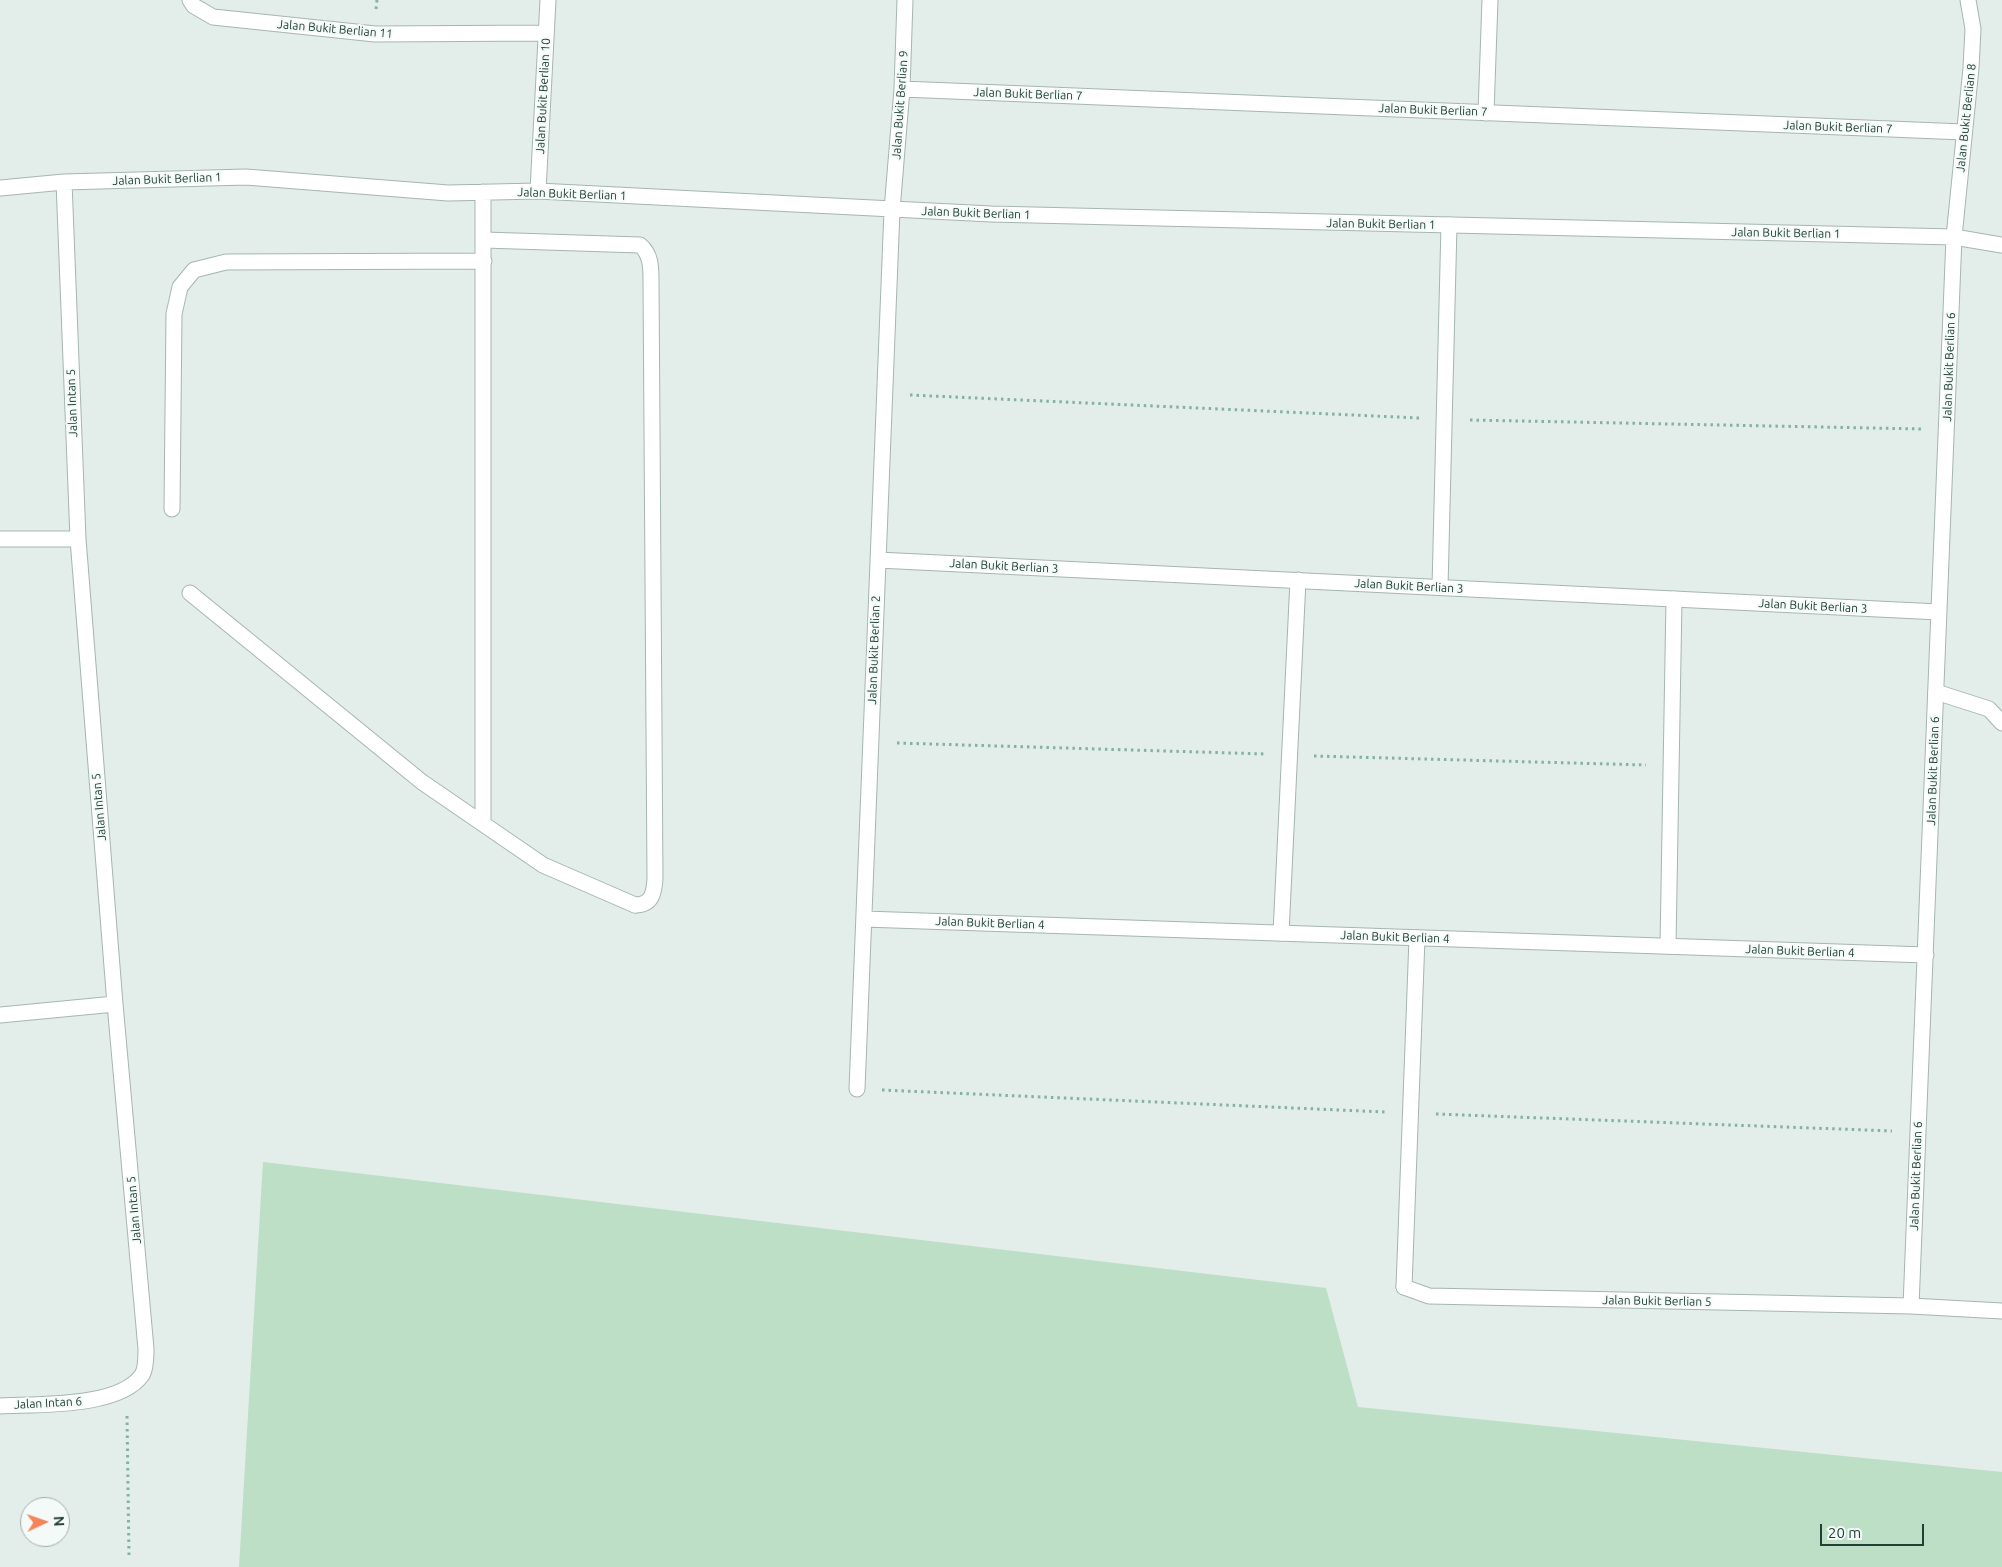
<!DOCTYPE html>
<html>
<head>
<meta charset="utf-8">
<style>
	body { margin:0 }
	#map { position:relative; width:2002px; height:1567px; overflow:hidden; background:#e3ede9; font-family:Ubuntu,sans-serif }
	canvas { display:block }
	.north { position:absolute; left:20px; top:1497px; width:50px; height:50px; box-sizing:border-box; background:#f4faf7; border:1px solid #a0b0ab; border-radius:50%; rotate:87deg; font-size:14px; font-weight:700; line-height:20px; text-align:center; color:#224038 }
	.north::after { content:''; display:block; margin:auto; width:18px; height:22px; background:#f5845a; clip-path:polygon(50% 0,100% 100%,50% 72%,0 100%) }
	.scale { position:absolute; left:1820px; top:1524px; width:104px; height:22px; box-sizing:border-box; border:2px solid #224038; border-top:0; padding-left:6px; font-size:15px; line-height:18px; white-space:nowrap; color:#224038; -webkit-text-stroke:4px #f4faf7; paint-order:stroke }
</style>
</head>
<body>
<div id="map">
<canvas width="2002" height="1567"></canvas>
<div class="north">N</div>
<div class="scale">20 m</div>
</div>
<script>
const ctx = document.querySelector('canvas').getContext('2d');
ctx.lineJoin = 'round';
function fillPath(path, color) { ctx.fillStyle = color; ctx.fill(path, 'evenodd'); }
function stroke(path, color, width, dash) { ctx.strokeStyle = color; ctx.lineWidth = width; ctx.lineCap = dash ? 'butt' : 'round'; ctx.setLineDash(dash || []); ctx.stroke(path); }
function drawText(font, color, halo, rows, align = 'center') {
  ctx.font = font + ' Ubuntu,sans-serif'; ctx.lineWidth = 4; ctx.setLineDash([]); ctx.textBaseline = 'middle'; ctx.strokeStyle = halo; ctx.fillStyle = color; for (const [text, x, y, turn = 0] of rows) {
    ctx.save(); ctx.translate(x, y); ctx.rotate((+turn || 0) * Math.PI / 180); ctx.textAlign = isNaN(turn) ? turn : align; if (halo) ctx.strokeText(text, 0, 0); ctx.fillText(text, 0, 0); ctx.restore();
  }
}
fillPath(new Path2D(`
	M263,1162L1326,1288L1358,1407L2002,1472V1567H239Z`), '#bcdfc6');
const lane = new Path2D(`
	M1486,113L1490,0
	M1954,237L2002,245
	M484,240L640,245C651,254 651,267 651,281L655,879C654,893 652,905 635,905
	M1440,587L1449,225
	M1936,692L1989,709L2002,723
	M1281,933L1298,580
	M1668,946L1674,599
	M1404,1287L1417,938`);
const street = new Path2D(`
	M190,0L194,6L213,17L375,34L546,33
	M902,89L1964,132
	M0,188L64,182L246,177L448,193L538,191L991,214L1954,237
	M538,191L548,0
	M172,509L174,314L180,287L194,270L226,262L484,261
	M0,539H78
	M878,560L1939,612
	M190,593L422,782L543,865L635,905
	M483,824V192
	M864,919L1926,955
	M0,1015L115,1004
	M857,1089L892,210L902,89L905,0
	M1404,1287L1429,1296L1911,1306L2002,1311
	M1911,1306L1954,237L1971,68L1973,29L1968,0
	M0,1406C37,1404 119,1408 142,1375C146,1369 146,1356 146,1349L115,1004L78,539L64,182`);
stroke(lane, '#a5b6b0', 17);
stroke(street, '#a5b6b0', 17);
stroke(new Path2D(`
	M376,9L377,0
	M910,395L1419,418
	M1470,420L1921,429
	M897,743L1266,754
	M1314,756L1646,765
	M882,1090L1385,1112
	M1436,1114L1892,1131
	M127,1416L129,1557`), '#83b2a4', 3, [2.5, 4]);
stroke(lane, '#fff', 15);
stroke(street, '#fff', 15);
drawText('12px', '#224038', '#f4faf7', [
	["Jalan Bukit Berlian 11",335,29,5],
	["Jalan Bukit Berlian 7",1028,94,2],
	["Jalan Bukit Berlian 10",543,96,-87],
	["Jalan Bukit Berlian 9",900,105,-86],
	["Jalan Bukit Berlian 7",1433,110,2],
	["Jalan Bukit Berlian 8",1966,118,-84],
	["Jalan Bukit Berlian 7",1838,127,2],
	["Jalan Bukit Berlian 1",167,179,-2],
	["Jalan Bukit Berlian 1",572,194,2],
	["Jalan Bukit Berlian 1",976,213,2],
	["Jalan Bukit Berlian 1",1381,224,1],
	["Jalan Bukit Berlian 1",1786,233,1],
	["Jalan Bukit Berlian 6",1949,367,-88],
	["Jalan Intan 5",72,403,-92],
	["Jalan Bukit Berlian 3",1004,566,3],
	["Jalan Bukit Berlian 3",1409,586,3],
	["Jalan Bukit Berlian 3",1813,606,3],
	["Jalan Bukit Berlian 2",874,650,-88],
	["Jalan Bukit Berlian 6",1933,771,-88],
	["Jalan Intan 5",99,807,-95],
	["Jalan Bukit Berlian 4",990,923,2],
	["Jalan Bukit Berlian 4",1395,937,2],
	["Jalan Bukit Berlian 4",1800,951,2],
	["Jalan Bukit Berlian 6",1916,1176,-88],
	["Jalan Intan 5",134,1210,-95],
	["Jalan Bukit Berlian 5",1657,1301,1],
	["Jalan Intan 6",48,1403,-3]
]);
</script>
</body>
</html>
